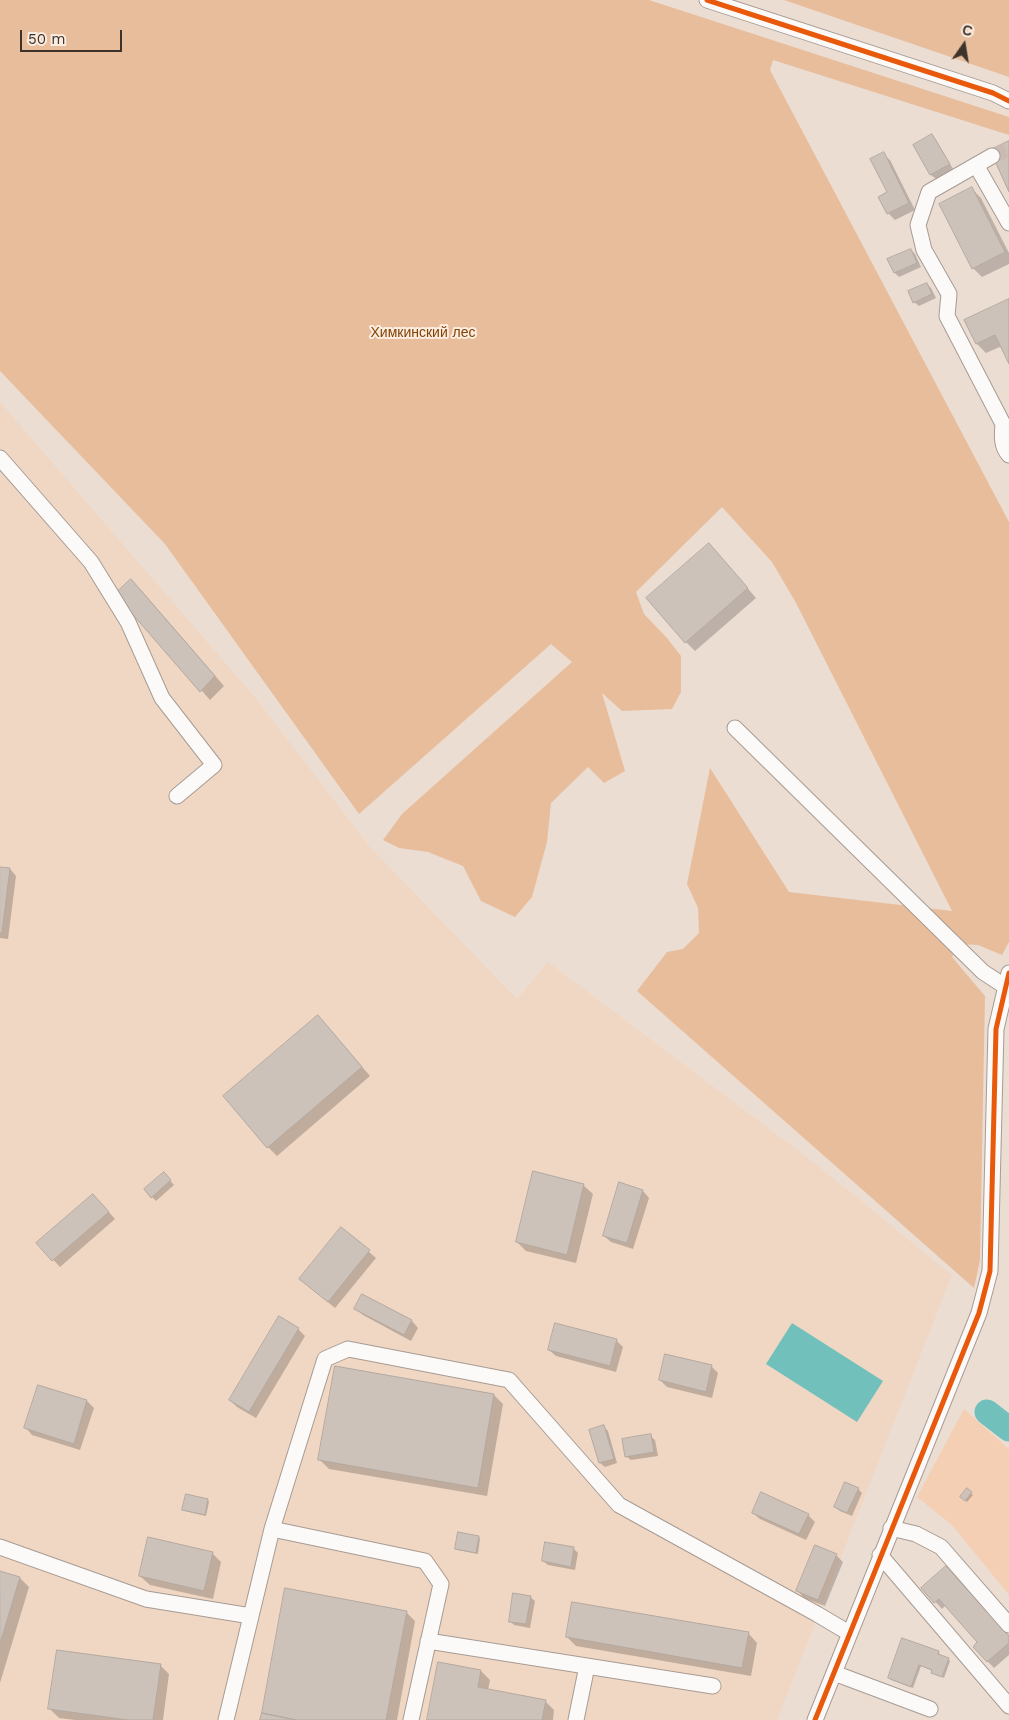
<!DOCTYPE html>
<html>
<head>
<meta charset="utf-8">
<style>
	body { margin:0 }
	#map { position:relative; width:1009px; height:1720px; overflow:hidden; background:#ecddd2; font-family:"Work Sans",sans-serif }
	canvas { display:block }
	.north { position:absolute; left:939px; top:20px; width:50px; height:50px; -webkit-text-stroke:4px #fcebdf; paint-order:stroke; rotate:13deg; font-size:14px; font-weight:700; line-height:20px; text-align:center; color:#3d332b }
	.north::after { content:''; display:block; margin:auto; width:18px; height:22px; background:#3d332b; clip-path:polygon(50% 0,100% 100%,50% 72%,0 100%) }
	.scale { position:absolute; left:20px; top:30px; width:102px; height:22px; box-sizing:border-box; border:2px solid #3d332b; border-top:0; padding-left:6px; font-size:15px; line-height:18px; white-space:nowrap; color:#3d332b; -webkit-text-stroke:4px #fcebdf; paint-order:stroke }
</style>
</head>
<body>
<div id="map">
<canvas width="1009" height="1720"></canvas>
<div class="north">С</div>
<div class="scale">50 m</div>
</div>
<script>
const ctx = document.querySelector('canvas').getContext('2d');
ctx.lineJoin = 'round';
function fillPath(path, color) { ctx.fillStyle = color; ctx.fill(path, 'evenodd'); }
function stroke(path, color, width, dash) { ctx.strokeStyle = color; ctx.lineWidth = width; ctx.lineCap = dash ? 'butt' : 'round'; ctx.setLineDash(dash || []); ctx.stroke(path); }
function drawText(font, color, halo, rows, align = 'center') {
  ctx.font = font + ' "Work Sans",sans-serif'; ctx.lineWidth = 4; ctx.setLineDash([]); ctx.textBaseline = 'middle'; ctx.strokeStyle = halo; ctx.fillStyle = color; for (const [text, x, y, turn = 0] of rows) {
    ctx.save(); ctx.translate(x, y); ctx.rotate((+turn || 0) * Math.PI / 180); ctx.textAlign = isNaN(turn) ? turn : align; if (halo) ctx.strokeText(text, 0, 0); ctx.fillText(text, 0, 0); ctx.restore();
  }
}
fillPath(new Path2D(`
	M0,402L254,696L370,847L517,999L548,962L812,1161L952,1275L777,1720H0Z`), '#f0d7c4');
fillPath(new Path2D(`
	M964,1409L1009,1449V1595L952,1525L917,1497Z`), '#f4cfb4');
fillPath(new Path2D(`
	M0,0H649L1009,117V135L773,60L770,70L1009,522V942L1002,955L978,945L960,944L952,957L985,996L980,1260L974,1288L637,991L667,952L683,949L699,933L698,908L687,884L710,768L789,892L952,911L796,603L772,562L722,507L636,592L644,614L667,638L681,656V692L672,709L622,711L602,693L625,771L604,783L588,767L551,803L547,842L532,897L515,917L481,901L463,866L428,852L399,848L383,840L402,814L572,662L551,644L359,814L165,544L0,371Z
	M784,0H1009V77Z`), '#e8bd9c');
fillPath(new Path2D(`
	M792,1323L883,1381L857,1422L766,1364Z`), '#72c0bc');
fillPath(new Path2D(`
	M932,135L936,140L953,169L936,179L931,175L915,145Z
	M883,154L890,160L915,210L895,220L888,213L889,193Z
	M972,189L981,198L1009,253V264L982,277L973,268Z
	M911,250L915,254L921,267L899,277L895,273Z
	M927,284L931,288L936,298L919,306L914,302Z
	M1009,300V361L1002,346L986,353L977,344L966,321Z
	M718,554L756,598L695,651L686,642Z
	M140,589L224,686L210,700L117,594Z
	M0,868L10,869L16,876L8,939L0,938Z
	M327,1026L370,1076L277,1156L268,1147Z
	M168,1178L174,1185L156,1201L152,1197Z
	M583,1185L593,1194L576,1263L526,1251L517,1242Z
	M643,1191L649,1198L633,1249L611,1242L604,1236Z
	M100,1202L115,1219L60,1267L38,1243Z
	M341,1228L376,1258L335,1308L300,1279Z
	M363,1295L412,1321L418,1328L411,1341L363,1315L356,1308Z
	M298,1329L305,1336L256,1418L237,1407L230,1400Z
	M616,1340L623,1347L616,1372L556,1356L549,1350Z
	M712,1367L718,1373L712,1398L667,1387L660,1380Z
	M39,1386L87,1401L94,1408L80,1450L32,1435L26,1428Z
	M494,1395L503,1404L487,1496L329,1469L320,1460Z
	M604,1427L608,1431L617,1463L605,1467L600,1463Z
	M650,1436L655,1440L658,1456L631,1460L626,1456Z
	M858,1489L862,1493L852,1516L840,1511L835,1507Z
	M967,1490L973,1495L967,1502L962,1497Z
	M208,1500L209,1502L206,1516L185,1511L183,1510Z
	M753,1513L808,1515L815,1522L806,1540L760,1519Z
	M479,1537L480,1539L478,1554L458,1550L456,1548Z
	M574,1549L578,1553L575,1570L548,1565L543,1561Z
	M212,1553L221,1562L213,1599L150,1585L140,1576Z
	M836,1555L843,1562L825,1606L804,1598L798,1591Z
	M0,1572L20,1578L29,1587L0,1683Z
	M923,1588L1009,1637V1655L994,1668L974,1647L979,1643L946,1605L942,1609Z
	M530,1597L535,1601L530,1628L514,1625L510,1621Z
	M406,1612L415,1621L397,1720H262Z
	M748,1633L757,1643L751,1676L576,1646L567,1637Z
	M903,1639L939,1652L940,1656L948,1659L950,1661L944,1678L934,1674L932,1673L933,1671L921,1666L913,1688L891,1680L889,1678Z
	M160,1665L169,1674L163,1720H75L59,1718L50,1709Z
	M481,1671L490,1680L488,1690L545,1701L554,1710L553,1720H429Z`), '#0003');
stroke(new Path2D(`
	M987,1412L1009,1429`), '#72c0bc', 25);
const building = new Path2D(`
	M932,134L950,164L930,175L913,145Z
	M1009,141V192L990,150Z
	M884,152L909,203L887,214L878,197L887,192L870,159Z
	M972,187L1005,252L972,269L939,204Z
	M911,249L917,263L894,273L887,259Z
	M927,283L932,294L913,303L908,291Z
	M1009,299V364L995,335L976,344L964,320Z
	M709,543L748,588L685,643L646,598Z
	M131,579L215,676L200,692L115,594Z
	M0,867L10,868L2,933H0Z
	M318,1015L362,1067L267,1148L223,1096Z
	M533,1171L584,1184L567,1255L516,1242Z
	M164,1172L171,1180L151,1198L144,1189Z
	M619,1182L643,1190L627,1243L603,1236Z
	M93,1194L109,1212L52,1261L36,1243Z
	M341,1227L370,1250L328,1302L299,1279Z
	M362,1294L412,1320L404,1335L354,1309Z
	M279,1316L299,1328L249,1412L229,1400Z
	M555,1323L617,1339L610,1366L548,1350Z
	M665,1354L712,1365L706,1392L659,1380Z
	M335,1366L494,1394L478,1488L318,1460Z
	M38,1385L87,1400L74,1444L24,1428Z
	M604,1425L614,1459L599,1463L589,1430Z
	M651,1434L654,1452L625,1457L622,1439Z
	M845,1482L859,1488L847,1513L834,1507Z
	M967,1488L972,1492L965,1501L960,1497Z
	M761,1492L809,1514L799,1534L752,1513Z
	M186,1494L208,1499L205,1515L182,1510Z
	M458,1532L479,1536L476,1553L455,1549Z
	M148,1537L213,1552L204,1591L139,1576Z
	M545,1542L574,1547L571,1567L542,1561Z
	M815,1545L837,1554L818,1600L796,1591Z
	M946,1566L1009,1636V1643L987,1662L973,1647L977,1642L939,1599L934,1603L921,1588Z
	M0,1571L20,1577L0,1644Z
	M285,1588L407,1611L386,1720H296L262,1713Z
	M513,1593L531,1596L526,1624L509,1622Z
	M572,1602L749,1632L742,1668L566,1637Z
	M902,1638L939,1651L938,1654L949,1658L942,1677L931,1673L932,1670L919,1665L911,1687L888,1678Z
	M57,1650L161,1664L153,1720H128L48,1709Z
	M438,1662L481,1670L478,1687L546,1700L542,1720H427Z
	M262,1713L296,1720H260Z`);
fillPath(building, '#cdc2b9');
stroke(building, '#b4a9a0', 1);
stroke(new Path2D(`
	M992,156L1009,149`), '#c9bbb1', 15, [15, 8]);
const minor = new Path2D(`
	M707,0L993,93L1009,101
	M992,156L929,192L918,225L924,250L949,294L947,316L1003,424C1002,435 1001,446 1009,455
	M976,165L1009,223
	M0,458L91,562L128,622L162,698L214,765L177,796
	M735,728L983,972L1006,987
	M891,1528L916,1534L941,1547L1009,1625
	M272,1529L425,1561L441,1584L411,1720
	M0,1547L146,1599L251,1616
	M880,1555L1009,1706
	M428,1641L713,1686
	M834,1673L930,1709
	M226,1720L272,1529L325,1359L348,1349L509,1380L619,1505L817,1614L849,1633
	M576,1720L587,1666
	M815,1720L979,1313L990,1271L996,1029L1009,973`);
stroke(minor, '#a79b93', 17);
stroke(minor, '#fcfaf8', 15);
stroke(new Path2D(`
	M707,0L993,93L1009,101
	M815,1720L979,1313L990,1271L996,1029L1009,973`), '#e8590c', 5);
drawText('14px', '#804405', '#fcebdf', [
	["Химкинский лес",423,333]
]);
</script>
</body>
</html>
